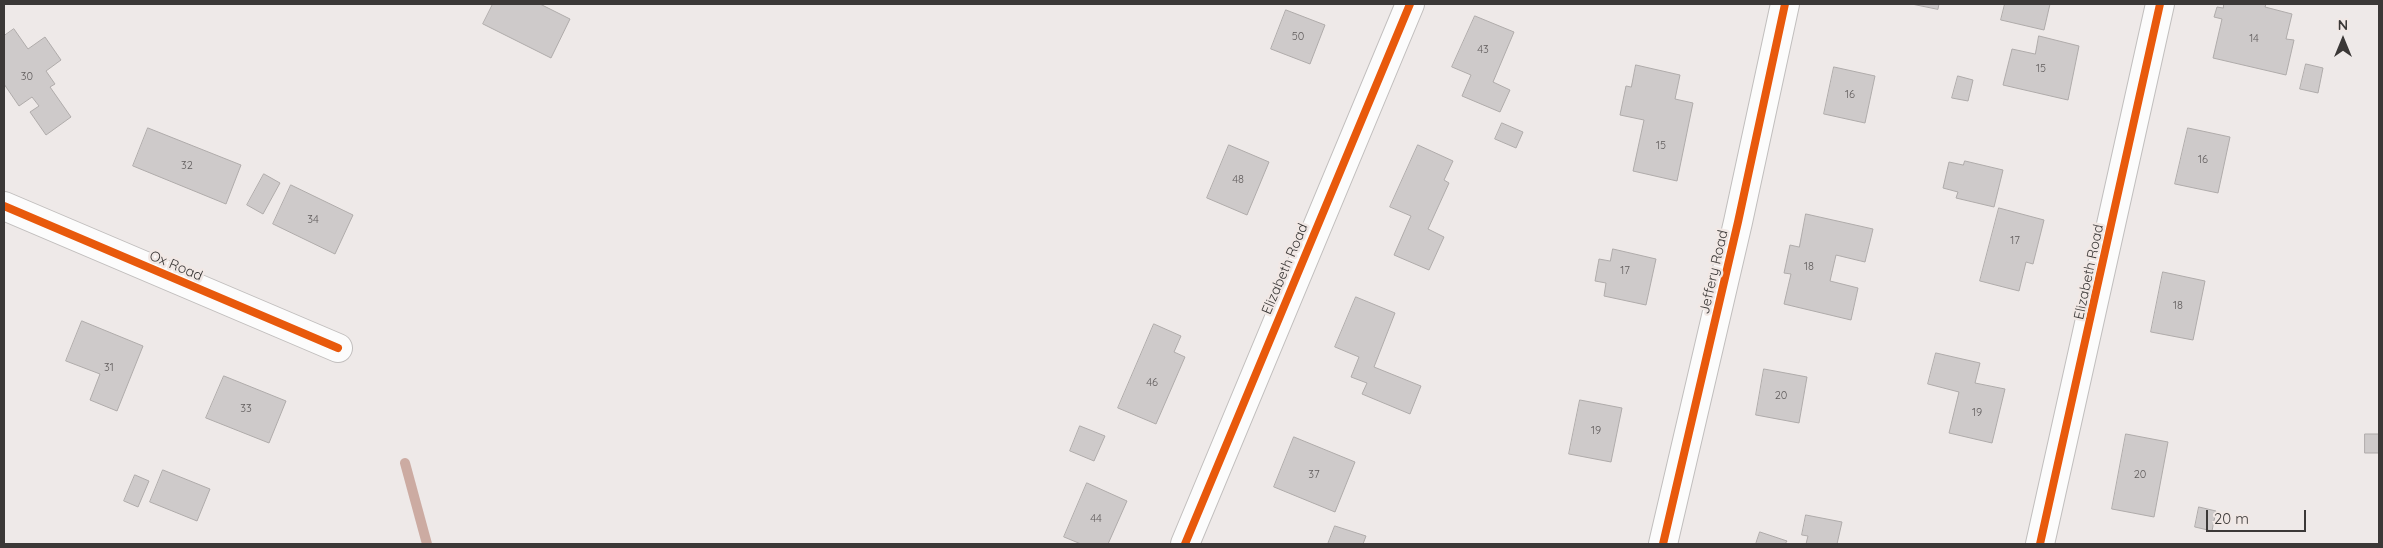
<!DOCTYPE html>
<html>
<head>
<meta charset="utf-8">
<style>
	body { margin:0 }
	#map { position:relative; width:2383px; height:548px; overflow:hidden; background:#eee9e8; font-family:Quicksand,sans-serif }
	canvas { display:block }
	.frame { position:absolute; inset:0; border:5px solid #3b3837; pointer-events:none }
	.north { position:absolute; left:2318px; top:15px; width:50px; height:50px; -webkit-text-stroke:4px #f1e8e5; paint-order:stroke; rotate:0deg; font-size:14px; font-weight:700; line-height:20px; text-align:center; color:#3b3837 }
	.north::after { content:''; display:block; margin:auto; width:18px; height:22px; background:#3b3837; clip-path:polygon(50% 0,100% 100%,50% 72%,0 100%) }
	.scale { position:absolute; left:2206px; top:510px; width:100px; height:22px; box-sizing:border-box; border:2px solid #3b3837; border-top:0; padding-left:6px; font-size:15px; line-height:18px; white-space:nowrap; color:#3b3837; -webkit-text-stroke:4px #f1e8e5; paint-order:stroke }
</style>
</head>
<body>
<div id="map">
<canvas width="2383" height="548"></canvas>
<div class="frame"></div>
<div class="north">N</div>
<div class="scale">20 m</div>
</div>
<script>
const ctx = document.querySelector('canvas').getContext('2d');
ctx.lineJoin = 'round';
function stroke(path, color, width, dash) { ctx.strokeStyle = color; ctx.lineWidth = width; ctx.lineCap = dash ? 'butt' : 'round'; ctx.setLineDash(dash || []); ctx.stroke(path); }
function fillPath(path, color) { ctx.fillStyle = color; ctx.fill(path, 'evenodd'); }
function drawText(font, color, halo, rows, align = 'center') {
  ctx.font = font + ' Quicksand,sans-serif'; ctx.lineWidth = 5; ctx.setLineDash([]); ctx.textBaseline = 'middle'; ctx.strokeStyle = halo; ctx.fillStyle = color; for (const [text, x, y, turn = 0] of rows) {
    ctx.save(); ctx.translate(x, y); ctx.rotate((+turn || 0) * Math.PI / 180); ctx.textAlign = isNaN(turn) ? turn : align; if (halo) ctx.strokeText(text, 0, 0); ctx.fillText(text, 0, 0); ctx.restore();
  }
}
stroke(new Path2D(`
	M405,463L427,544`), '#ccaba2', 10);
const building = new Path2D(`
	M493,4H540L570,19L551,58L483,24Z
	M1912,4H1939L1938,9Z
	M2005,4H2050L2044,30L2001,20Z
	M2224,4H2266L2265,7L2292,14L2286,39L2294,40L2286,75L2213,58L2222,19L2214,17L2217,7L2223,8Z
	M1286,10L1325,25L1310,64L1271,49Z
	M1475,16L1514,32L1493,82L1510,90L1500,112L1462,96L1471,75L1452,67Z
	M14,29L28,49L45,37L61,60L46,71L55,84L50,87L71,117L46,135L30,112L39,106L32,97L19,106L4,84V36Z
	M2039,36L2079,46L2068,100L2003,85L2012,49L2035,54Z
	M2306,64L2323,68L2318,93L2300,89Z
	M1636,65L1680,75L1675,99L1693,103L1677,181L1633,171L1644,120L1620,115L1626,86L1631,87Z
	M1834,67L1875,76L1865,123L1824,114Z
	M1958,76L1973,80L1968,101L1952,98Z
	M1502,123L1523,132L1516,148L1495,139Z
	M148,128L241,165L226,204L133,166Z
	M2188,128L2230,137L2218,193L2175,184Z
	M1229,145L1269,162L1247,215L1207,198Z
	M1418,145L1453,161L1444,180L1449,183L1428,229L1444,237L1429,270L1394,255L1411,216L1390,207Z
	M1965,161L2003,170L1994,207L1956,198L1958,192L1943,188L1949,162L1963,165Z
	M264,174L280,183L263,214L247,205Z
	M291,185L353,215L335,254L273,224Z
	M1999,208L2044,220L2033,264L2026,262L2019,291L1980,281Z
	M1806,214L1873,229L1865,262L1836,255L1830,281L1858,288L1851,320L1784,304L1791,274L1784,273L1790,245L1799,247Z
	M1613,249L1656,259L1646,305L1604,296L1606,283L1595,281L1599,259L1610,261Z
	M2163,272L2205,281L2193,340L2151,332Z
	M1356,297L1395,313L1374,367L1421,386L1410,414L1362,394L1367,383L1351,377L1359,357L1335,347Z
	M82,321L143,346L117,411L90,400L100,374L66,361Z
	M1154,324L1181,336L1174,352L1185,357L1156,424L1118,408Z
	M1936,353L1980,363L1975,383L2005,389L1992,443L1949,433L1959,392L1928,384Z
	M1764,369L1807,377L1799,423L1756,415Z
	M224,376L286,401L269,443L206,418Z
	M1580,400L1622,408L1611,462L1569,454Z
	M1080,426L1105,436L1094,461L1070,451Z
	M2126,434L2168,442L2154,517L2112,509Z
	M2365,434H2379V453H2365Z
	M1294,437L1355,462L1335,512L1274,487Z
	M163,470L210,489L197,521L150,502Z
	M135,475L149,481L138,507L124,501Z
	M1087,483L1127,501L1108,544H1081L1064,537Z
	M2199,507L2216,511L2212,531L2195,527Z
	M1806,515L1842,522L1837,544H1806L1808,536L1802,535Z
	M1335,526L1366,536L1363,544H1328Z
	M1760,532L1787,541L1785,544H1756Z`);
fillPath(building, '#cecaca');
stroke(building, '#afabaa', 1);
const minor = new Path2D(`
	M4,206L338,348
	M1185,544L1410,4
	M1663,544L1738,222L1785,4
	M2040,544L2160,4`);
stroke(minor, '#c1bebd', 30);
stroke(minor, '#fcfcfc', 28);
stroke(new Path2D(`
	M4,206L338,348
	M1185,544L1410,4
	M1663,544L1738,222L1785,4
	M2040,544L2160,4`), '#e8590c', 8);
drawText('11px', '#605c5c', null, [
	["50",1298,37],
	["14",2254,39],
	["43",1483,50],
	["15",2041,69],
	["30",27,77],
	["16",1850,95],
	["15",1661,146],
	["16",2203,160],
	["32",187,166],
	["48",1238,180],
	["34",313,220],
	["17",2015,241],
	["18",1809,267],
	["17",1625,271],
	["18",2178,306],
	["31",109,368],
	["46",1152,383],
	["20",1781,396],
	["33",246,409],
	["19",1977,413],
	["19",1596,431],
	["37",1314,475],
	["20",2140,475],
	["44",1096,519]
]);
drawText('14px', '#3b3837', '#f1e8e5', [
	["Ox Road",176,266,23],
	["Elizabeth Road",1285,269,-67],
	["Jeffery Road",1714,272,-77],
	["Elizabeth Road",2089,272,-78]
]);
</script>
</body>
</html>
